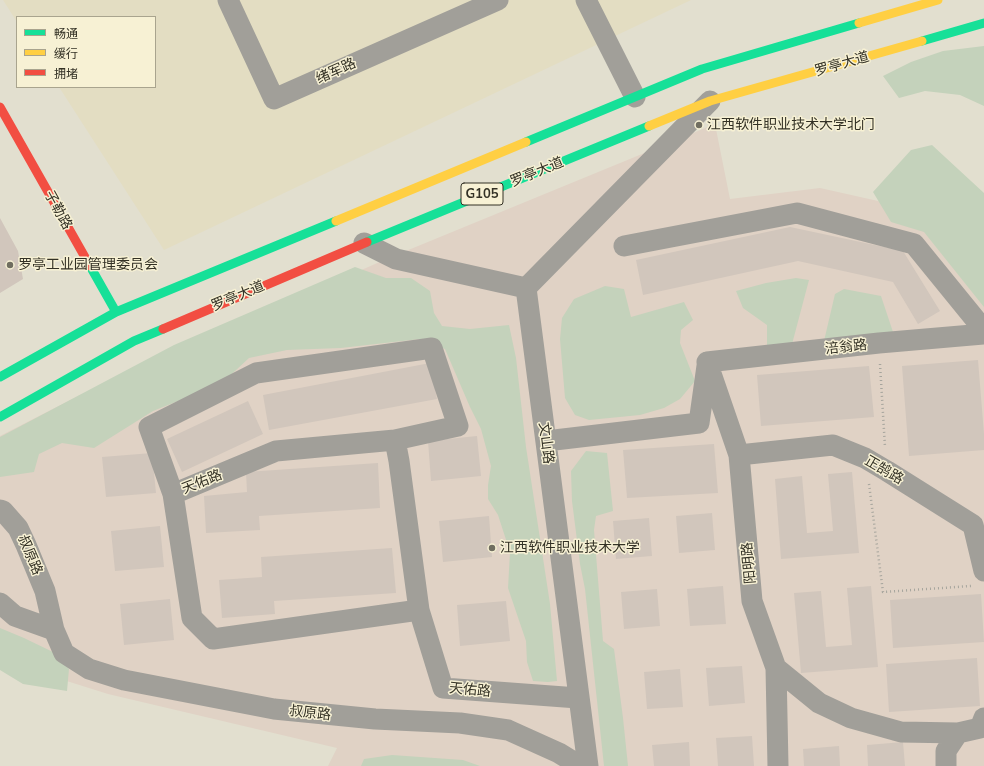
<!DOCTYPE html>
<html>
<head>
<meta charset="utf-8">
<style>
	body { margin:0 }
	#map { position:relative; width:984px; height:766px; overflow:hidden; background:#e2dfcf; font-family:Mulish,"Noto Sans SC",sans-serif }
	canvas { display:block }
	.legend { position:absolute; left:16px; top:16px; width:140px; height:72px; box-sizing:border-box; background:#f7f1d4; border:1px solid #a9a48e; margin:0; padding:5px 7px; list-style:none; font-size:12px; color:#333125 }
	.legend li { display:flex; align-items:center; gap:8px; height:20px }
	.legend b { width:20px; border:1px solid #a9a48e }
</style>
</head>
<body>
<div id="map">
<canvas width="984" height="766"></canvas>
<ul class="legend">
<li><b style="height:5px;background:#16e098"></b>畅通</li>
<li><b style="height:5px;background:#ffcf43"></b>缓行</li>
<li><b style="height:5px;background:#f24e42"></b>拥堵</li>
</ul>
</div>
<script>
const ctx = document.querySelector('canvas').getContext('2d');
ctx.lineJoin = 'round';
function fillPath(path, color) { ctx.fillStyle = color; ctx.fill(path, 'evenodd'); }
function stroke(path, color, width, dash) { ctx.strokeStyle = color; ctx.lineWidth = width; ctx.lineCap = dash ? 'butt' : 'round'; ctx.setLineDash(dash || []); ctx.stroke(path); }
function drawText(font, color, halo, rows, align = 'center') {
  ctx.font = font + ' Mulish,"Noto Sans SC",sans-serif'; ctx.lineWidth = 3; ctx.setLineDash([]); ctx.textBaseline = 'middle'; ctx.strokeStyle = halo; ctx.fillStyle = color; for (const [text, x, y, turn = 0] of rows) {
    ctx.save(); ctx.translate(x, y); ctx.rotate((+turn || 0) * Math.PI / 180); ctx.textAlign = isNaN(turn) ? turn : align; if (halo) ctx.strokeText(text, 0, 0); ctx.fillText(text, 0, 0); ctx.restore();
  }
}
fillPath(new Path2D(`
	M3,0H691L164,250L59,87H155V17H17V22Z`), '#e3ddc2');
fillPath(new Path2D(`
	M715,124L730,199L820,188L936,214L984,269V766H328L337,748L108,694L0,660V436L76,397L384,260Z`), '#e0d2c5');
fillPath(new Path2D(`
	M984,46V106L960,95L925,91L899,98L883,76L911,62L943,51Z
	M932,145L984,193V307L924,232L891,222L873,192L911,150Z
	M355,267L386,278H411L430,291L434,313L442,326L470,329L509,325L516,358L526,447L550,604L557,681L548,682L533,681L527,662L526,641L508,588L510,552L498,515L488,499V485L491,466L481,429L470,407L445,349L420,339L341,348L287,350L249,358L221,384L153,411L94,448L62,443L39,454L34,472L0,477V437L174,345Z
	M796,278L809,280L791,348L767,345V325L743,308L736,291L766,283Z
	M605,286L624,289L631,317L684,302L693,320L681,330L680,343L695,381L680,399L664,408L640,415L589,420L575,415L565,398L560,339L562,318L574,299Z
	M844,289L881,296L894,335L824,341L835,294Z
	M586,451L607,453L613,511L596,516L594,530L603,641L614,649L623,718L628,766H604L585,589L580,564L572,501L571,471Z
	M0,628L24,638L53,652L69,669L67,691L23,684L0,670Z
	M392,755L463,760L480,766H361L364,759Z`), '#c4d2bb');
fillPath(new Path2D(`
	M0,218L18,251L23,279L0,293Z
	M790,227L903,251L940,311L918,324L893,282L798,261L643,295L636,260Z
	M978,360L984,434V450L909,456L902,366Z
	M430,363L437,399L269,430L263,395Z
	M869,366L874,417L761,426L757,375Z
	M248,401L263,434L182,472L167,439Z
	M477,436L481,476L431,481L428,441Z
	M714,444L718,493L627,498L623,450Z
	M152,453L156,493L106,497L102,457Z
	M378,463L380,508L259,516L260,530L206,533L204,496L247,492L246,472Z
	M852,472L859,553L781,559L775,479L802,476L807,533L833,531L828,474Z
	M712,513L715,550L679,553L676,516Z
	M489,516L492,557L443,562L439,521Z
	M649,518L652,556L616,559L613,521Z
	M160,526L164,567L115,571L111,531Z
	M392,548L396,593L274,601L275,614L222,618L219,580L262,577L261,557Z
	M723,586L726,624L690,626L687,589Z
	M871,586L878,667L801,673L794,593L821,591L826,647L852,645L847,588Z
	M657,589L660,626L624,629L621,592Z
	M981,594L984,642L893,648L890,600Z
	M170,599L174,640L124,645L120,604Z
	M506,601L510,641L460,646L457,605Z
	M977,658L980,706L889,712L886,664Z
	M742,666L745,703L709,706L706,668Z
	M680,669L683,707L647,709L644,672Z
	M752,736L754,766H718L716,738Z
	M689,742L690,766H654L652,745Z
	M903,742L905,766H868L867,745Z
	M839,746L840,766H804L803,749Z`), '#d1c6bc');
stroke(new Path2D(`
	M880,364L885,447
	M869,484L883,592L971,586`), '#a6a59d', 2.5, [1, 3]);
stroke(new Path2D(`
	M228,0L274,99L498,0
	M586,0L635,97
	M364,243L396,259L526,288L588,766
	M624,246L797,213L914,244L984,330
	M526,288L710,101
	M707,362L739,455L752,601L776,668L778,766
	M707,362L879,343L984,334
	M546,441L699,423L707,366
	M739,455L833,445L865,458L887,471L973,525L984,571
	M173,494L149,427L256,373L432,348L458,426L395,440
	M0,510L3,511L18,528L26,545L45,591L54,630L64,653L89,669L124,680L274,709L375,719L460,723L508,730L559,753L580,766
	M0,603L15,616L54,630
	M419,610L213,639L192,618L173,494L276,451L395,440L399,461L419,610L443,688L578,698
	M776,668L819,703L851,718L901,732L958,733
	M946,766V751L958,733L980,728L984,718`), '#a19f99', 21);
stroke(new Path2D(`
	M922,41L984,23
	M526,142L702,69L859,23
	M367,242L649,126
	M90,266L116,312
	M0,377L116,312L336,221
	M0,417L134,341L163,329`), '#16e098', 9);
stroke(new Path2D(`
	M859,23L938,0
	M649,126L710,101L922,41
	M336,221L526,142`), '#ffcf43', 9);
stroke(new Path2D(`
	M0,107L90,266
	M163,329L367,242`), '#f24e42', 9);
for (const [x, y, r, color] of [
	[699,125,4,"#706e60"],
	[10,265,4,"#706e60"],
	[492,548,4,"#706e60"]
]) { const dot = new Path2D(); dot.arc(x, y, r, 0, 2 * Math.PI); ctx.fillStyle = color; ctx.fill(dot); stroke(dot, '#f7f1d4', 1.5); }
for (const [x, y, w] of [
	[482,194,42]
]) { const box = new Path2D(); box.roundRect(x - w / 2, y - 11, w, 22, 3); ctx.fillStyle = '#f7f1d4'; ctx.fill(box); stroke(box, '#333125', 1); }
drawText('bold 13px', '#333125', null, [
	["G105",482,194]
]);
drawText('14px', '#333125', '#f7f1d4', [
	["罗亭大道",842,64,-16],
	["绪军路",336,71,-24],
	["罗亭大道",537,172,-22],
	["子勒路",58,210,61],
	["罗亭大道",238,296,-23],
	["涪翁路",846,347,-6],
	["文山路",546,443,83],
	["正鹄路",884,470,30],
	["天佑路",202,482,-22],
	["叔原路",30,555,67],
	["阳明路",749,563,-95],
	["天佑路",470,690,5],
	["叔原路",310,713,6]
]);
drawText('14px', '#333125', '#f7f1d4', [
	["江西软件职业技术大学北门",707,125],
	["罗亭工业园管理委员会",18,265],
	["江西软件职业技术大学",500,548]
], 'left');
</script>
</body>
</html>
